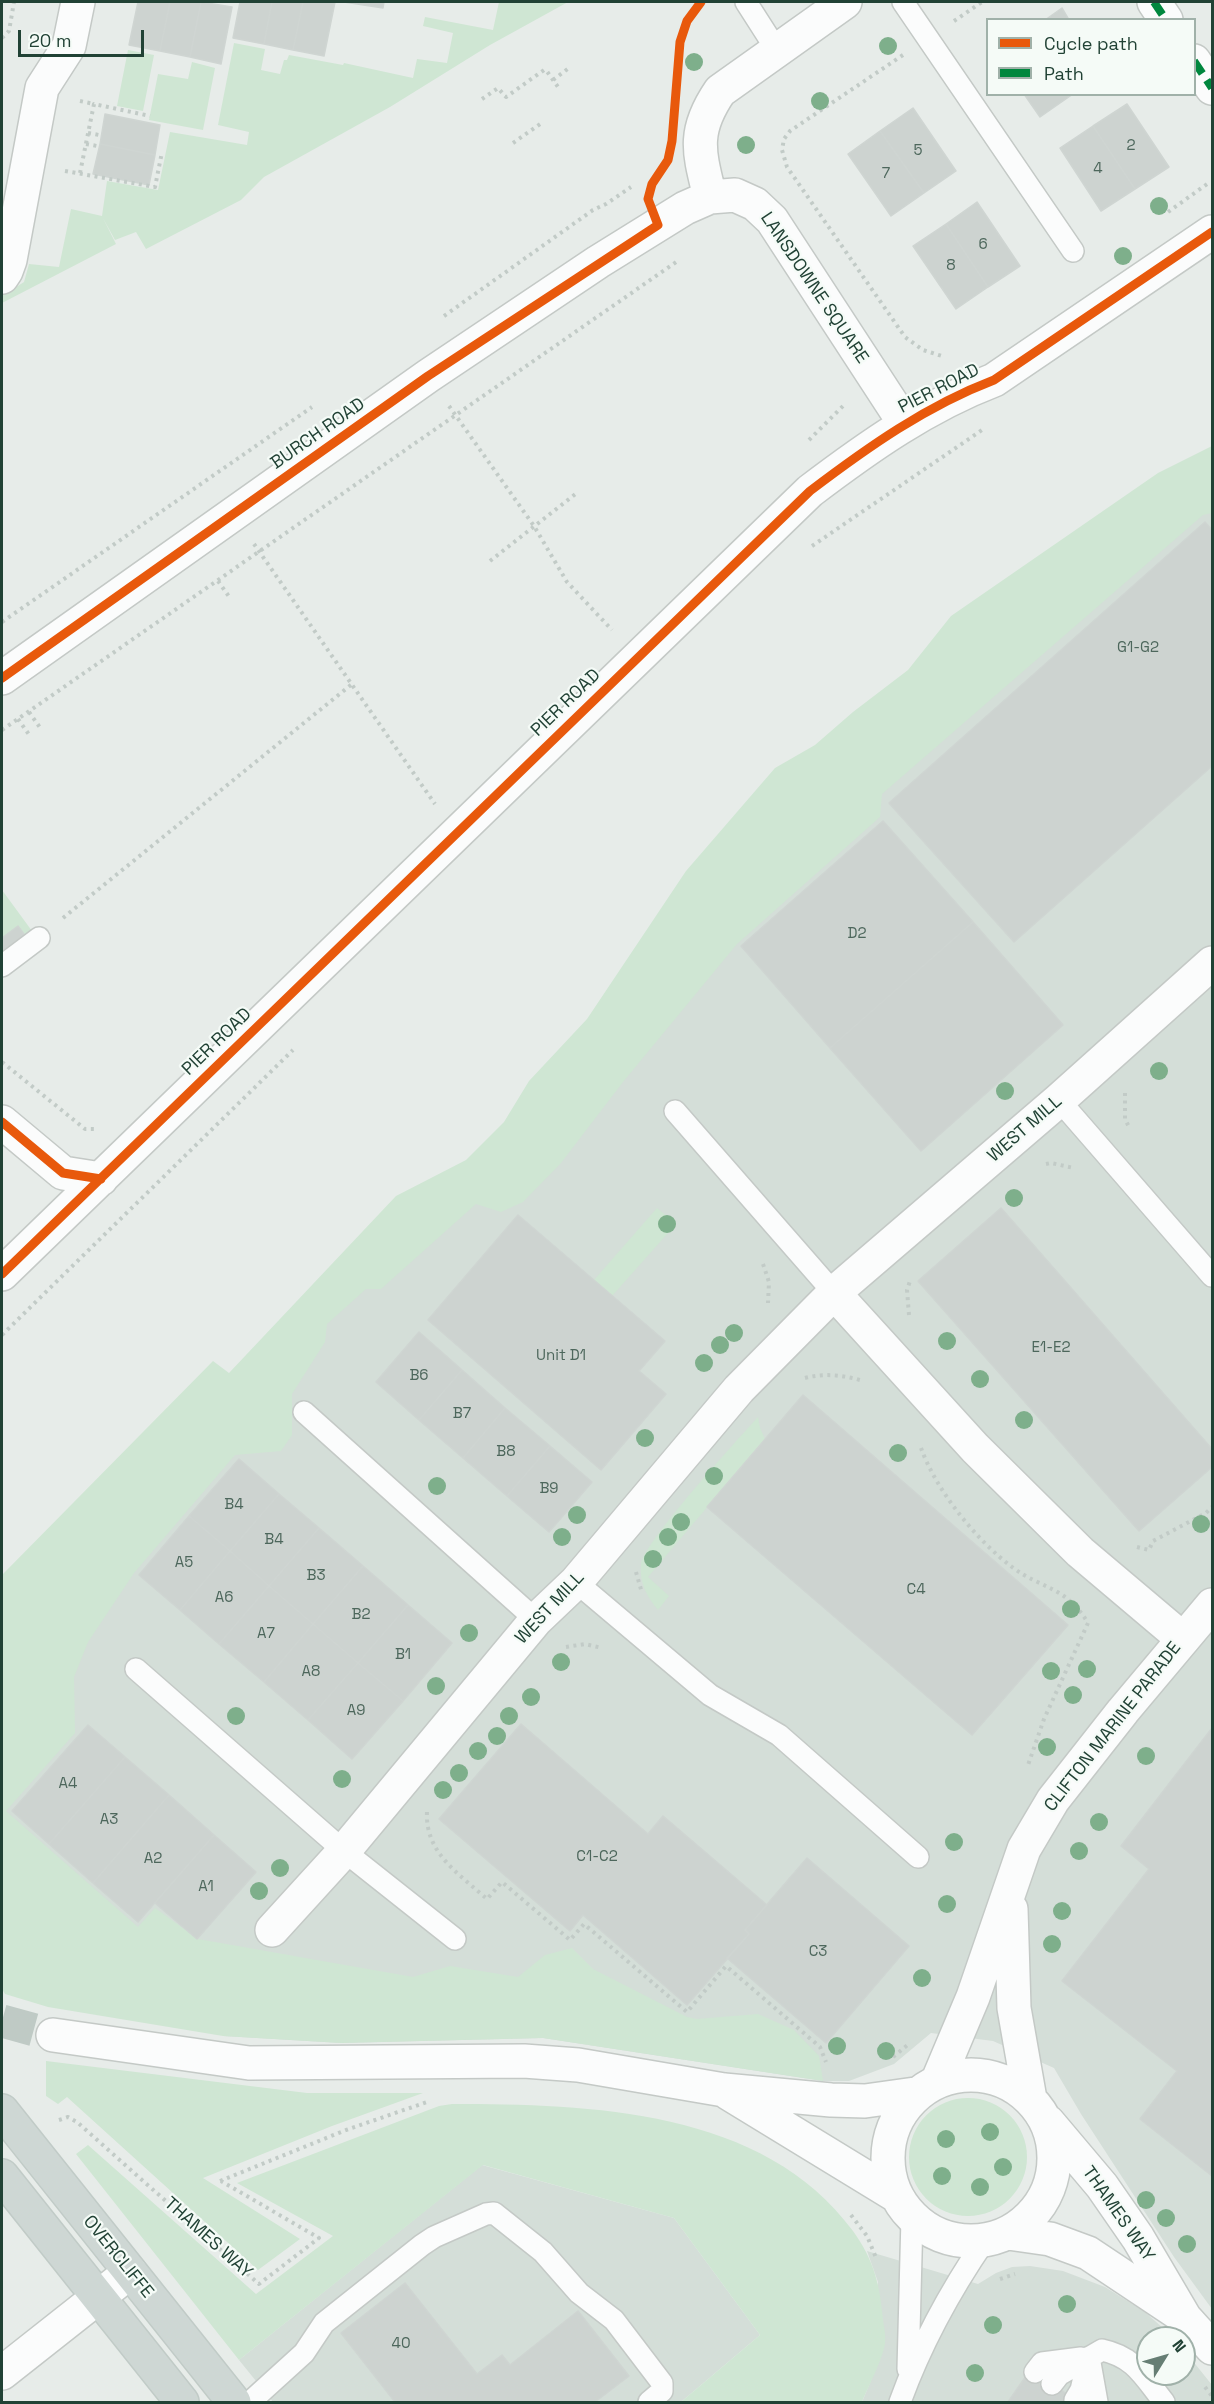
<!DOCTYPE html>
<html>
<head>
<meta charset="utf-8">
<style>
	body { margin:0 }
	#map { position:relative; width:1214px; height:2404px; overflow:hidden; background:#e7ece9; font-family:"Space Grotesk",sans-serif }
	canvas { display:block }
	.frame { position:absolute; inset:0; border:3px solid #214235; pointer-events:none }
	.legend { position:absolute; left:986px; top:18px; width:210px; height:78px; box-sizing:border-box; background:#f5fbf7; border:2px solid #a0b1a9; margin:0; padding:8px 10px; list-style:none; font-size:18px; color:#214235 }
	.legend li { display:flex; align-items:center; gap:12px; height:30px }
	.legend b { width:30px; border:2px solid #a0b1a9 }
	.north { position:absolute; left:1136px; top:2326px; width:60px; height:60px; box-sizing:border-box; background:#f5fbf7; border:2px solid #a0b1a9; border-radius:50%; rotate:53deg; font-size:16px; font-weight:700; line-height:24px; text-align:center; color:#214235 }
	.north::after { content:''; display:block; margin:auto; width:21px; height:27px; background:#667e74; clip-path:polygon(50% 0,100% 100%,50% 72%,0 100%) }
	.scale { position:absolute; left:18px; top:30px; width:126px; height:27px; box-sizing:border-box; border:3px solid #214235; border-top:0; padding-left:8px; font-size:18px; line-height:21px; white-space:nowrap; color:#214235; -webkit-text-stroke:4px #f5fbf7; paint-order:stroke }
</style>
</head>
<body>
<div id="map">
<canvas width="1214" height="2404"></canvas>
<div class="frame"></div>
<ul class="legend">
<li><b style="height:8px;background:#e8590c"></b>Cycle path</li>
<li><b style="height:8px;background:#00873e"></b>Path</li>
</ul>
<div class="north">N</div>
<div class="scale">20 m</div>
</div>
<script>
const ctx = document.querySelector('canvas').getContext('2d');
ctx.lineJoin = 'round';
function fillPath(path, color) { ctx.fillStyle = color; ctx.fill(path, 'evenodd'); }
function stroke(path, color, width, dash) { ctx.strokeStyle = color; ctx.lineWidth = width; ctx.lineCap = dash ? 'butt' : 'round'; ctx.setLineDash(dash || []); ctx.stroke(path); }
function drawText(font, color, halo, rows, align = 'center') {
  ctx.font = font + ' "Space Grotesk",sans-serif'; ctx.lineWidth = 4.5; ctx.setLineDash([]); ctx.textBaseline = 'middle'; ctx.strokeStyle = halo; ctx.fillStyle = color; for (const [text, x, y, turn = 0] of rows) {
    ctx.save(); ctx.translate(x, y); ctx.rotate((+turn || 0) * Math.PI / 180); ctx.textAlign = isNaN(turn) ? turn : align; if (halo) ctx.strokeText(text, 0, 0); ctx.fillText(text, 0, 0); ctx.restore();
  }
}
fillPath(new Path2D(`
	M1212,493V2309L1174,2257L1081,2114L1054,2068L993,2041L931,2033L894,2064L849,2081H823L543,2038L341,2043L223,2036L2,1863V1635L761,875Z
	M482,2165L674,2218L760,2335L681,2402H273L239,2360Z
	M867,2251L978,2284L996,2273L1012,2267L1030,2266L1063,2271L1105,2287L1145,2312L1174,2338H1148V2374H1184V2350L1212,2385V2402H862L872,2378L878,2282Z`), '#d4ded8');
fillPath(new Path2D(`
	M499,2H568L490,45L390,107L264,177L241,200L146,249L136,232L115,240L103,218L116,244L2,303V296L24,282L29,264L59,267L71,209L102,216L107,181L158,190L170,132L247,145L249,132L218,125L234,43L265,49L261,70L280,74L284,60H287L289,55L343,65L344,63L413,78L417,59L447,63L453,33L423,26L425,17L493,30Z
	M128,50L154,55L143,111L117,106Z
	M192,62L215,68L203,130L149,120L158,74L188,79Z
	M1212,446V513L1203,515L882,794L880,817L737,944L623,1082L561,1163L523,1202L501,1212L476,1204L381,1289H366L327,1324L325,1342L292,1394V1435L281,1451L235,1455L134,1573L88,1642L74,1677L75,1733L6,1811L138,1927L155,1908L198,1939L413,1977L450,1966L518,1977L545,1955L572,1948L593,1969L687,2017L697,2019L758,2014L794,2030L819,2056L823,2081L543,2038L341,2043L223,2036L48,2007L5,1994L2,1989V1575L213,1361L229,1373L396,1196L466,1160L504,1122L529,1081L587,1019L686,871L775,768L815,745L853,712L908,670L951,616L1158,473Z
	M2,890L32,931L2,956Z
	M657,1208L676,1224L612,1296L594,1280Z
	M758,1417L760,1428L765,1439L648,1577L669,1596L658,1610C647,1597 639,1582 641,1564C644,1542 738,1439 758,1417Z
	M46,2061L307,2093H423L332,2126L203,2178L300,2239L258,2270L67,2097L58,2104L46,2096Z
	M909 2157a59 59 0 1 1 118 0a59 59 0 1 1-118 0Z
	M452,2104C589,2104 764,2109 853,2231C874,2260 880,2285 883,2320C884,2327 886,2336 885,2343C883,2359 868,2387 862,2402H681L760,2335L674,2218L483,2165L239,2360L76,2154L88,2145L256,2294L333,2236L237,2183L439,2106Z`), '#cfe6d3');
const building = new Path2D(`
	M138,2H170L160,51L129,45Z
	M170,2H201L190,57L160,51Z
	M201,2L232,7L221,64L190,57Z
	M240,2H272L264,44L233,38Z
	M272,2H303L293,50L264,44Z
	M303,2H335L324,56L293,50Z
	M344,2H384L383,8Z
	M1062,8L1069,20H1045Z
	M1024,94H1073L1040,117Z
	M1127,104L1169,167L1135,189L1093,126Z
	M913,108L956,171L924,193L880,131Z
	M105,114L160,125L155,155L100,144Z
	M1093,126L1135,189L1101,211L1060,148Z
	M880,131L924,193L891,216L848,154Z
	M100,144L155,155L149,185L93,174Z
	M977,202L1020,266L988,287L946,224Z
	M946,224L988,287L956,309L913,246Z
	M1205,522L1212,530V766L1014,942L889,803Z
	M883,821L973,922L830,1048L741,946Z
	M973,922L1063,1025L921,1151L830,1048Z
	M18,926L26,937L2,956V938Z
	M1001,1208L1212,1449V1467L1139,1531L918,1281Z
	M518,1215L665,1341L639,1371L666,1394L601,1470L428,1320Z
	M419,1332L462,1370L419,1420L376,1382Z
	M462,1370L505,1408L463,1458L419,1420Z
	M803,1395L1068,1625L972,1735L707,1507Z
	M505,1408L550,1446L507,1496L463,1458Z
	M550,1446L592,1482L549,1532L507,1496Z
	M239,1459L279,1494L230,1551L189,1516Z
	M279,1494L319,1528L269,1586L230,1551Z
	M189,1516L230,1551L180,1610L139,1575Z
	M319,1528L363,1566L313,1624L269,1586Z
	M230,1551L269,1586L219,1644L180,1610Z
	M363,1566L408,1605L358,1663L313,1624Z
	M269,1586L313,1624L264,1682L219,1644Z
	M408,1605L452,1643L403,1701L358,1663Z
	M313,1624L358,1663L308,1720L264,1682Z
	M358,1663L403,1701L352,1759L308,1720Z
	M521,1724L648,1834L663,1816L767,1905L745,1930L749,1934L687,2005L583,1915L570,1931L439,1819Z
	M88,1725L125,1757L49,1844L12,1811Z
	M1212,1728V2176L1140,2119L1177,2071L1062,1981L1149,1869L1121,1846Z
	M125,1757L169,1795L93,1883L49,1844Z
	M169,1795L214,1835L138,1922L93,1883Z
	M214,1835L256,1872L197,1939L155,1903Z
	M807,1858L909,1946L826,2043L727,1958L749,1934L745,1930Z
	M405,2283L477,2374L502,2355L510,2365L578,2311L629,2376L595,2402H395L341,2333Z
	M1031,2369L1052,2384L1079,2402H1008Z`);
fillPath(building, '#cdd3d0');
stroke(building, '#cfd5d2', 1.5);
stroke(new Path2D(`
	M2,2021L53,2035`), '#bfcac5', 33, [33, 16]);
const service = new Path2D(`
	M746,2L778,52
	M903,2L1073,251
	M2,966L39,938
	M1059,1100L1212,1276
	M675,1111L834,1293
	M304,1412L536,1620
	M576,1582L710,1695L779,1735L918,1857
	M136,1669L344,1851L455,1939
	M1089,2357L1097,2402
	M908,2369L912,2218
	M1035,2372L1042,2363L1081,2358
	M1052,2384L1059,2375L1102,2350C1135,2357 1144,2377 1164,2402
	M1075,2400L1081,2390L1087,2364
	M250,2402L304,2353L324,2323L422,2245L434,2237L486,2214L494,2213L543,2252L579,2293L614,2320L662,2383V2391L649,2402
	M900,2402C921,2344 950,2291 985,2240`);
const pedestrian = new Path2D(`
	M1154,2L1166,20
	M1194,61L1212,88`);
const minor = new Path2D(`
	M710,197C699,152 692,132 720,91L845,2
	M2,277L6,271L10,260L42,88L69,46L78,2
	M2,678L428,376L598,262L685,208L710,197L735,195L755,204L772,220L905,424
	M2,1122L63,1173L101,1179
	M2,1274L810,491C868,447 926,406 994,380L1212,232
	M834,1293L975,1448L1080,1552L1183,1639
	M272,1930L344,1851L536,1620L576,1582L739,1389L834,1293L1059,1100L1212,963
	M2,2373L130,2272`);
const tertiary = new Path2D(`
	M1011,1909L1014,2008L1030,2099
	M53,2035L249,2063L524,2061L578,2065L724,2090L831,2100L865,2101L915,2094
	M888 2158a83 83 0 1 1 166 0a83 83 0 1 1-166 0Z
	M938,2080L973,1997L1024,1849L1053,1800L1123,1711L1212,1605
	M728,2093L895,2195
	M1048,2122L1102,2186L1138,2238L1185,2318L1212,2348
	M1008,2233L1050,2239L1088,2253L1178,2313`);
const primary = new Path2D(`
	M2,2111L234,2402
	M2,2176L182,2402`);
stroke(service, '#c4c9c6', 24);
stroke(pedestrian, '#c4c9c6', 36);
stroke(minor, '#c4c9c6', 36);
stroke(tertiary, '#c4c9c6', 36);
stroke(primary, '#c1cbc7', 36);
stroke(new Path2D(`
	M954,21L982,2
	M2,38L9,31L14,2
	M903,55L790,131L784,139L782,150L787,167L905,337L923,350L945,357
	M553,80L569,68
	M482,99L498,88L506,97L544,70H546L558,87
	M80,101L94,104
	M88,133L99,135
	M513,143L543,122
	M86,144L97,146
	M65,171L155,187L162,152
	M80,173L94,104L150,116
	M1168,212L1207,184
	M444,316L593,210L606,204L631,187
	M449,406L534,526L567,582L612,630
	M809,440L846,403
	M254,544L435,804
	M812,546L982,430
	M490,561L578,492
	M218,581L230,598
	M2,622L312,407
	M29,712L41,729
	M18,719L30,736
	M2,730L679,260
	M63,918L352,684
	M2,1062L85,1129H94
	M1125,1093V1119L1130,1129
	M1046,1164L1051,1163L1074,1168
	M763,1264L769,1282L768,1303
	M909,1315L907,1290L910,1281
	M2,1335L293,1050
	M805,1378C824,1373 842,1375 860,1380
	M921,1448C936,1490 976,1540 1012,1567C1041,1589 1066,1586 1088,1623L1044,1719L1027,1768
	M1137,1547L1149,1550L1153,1541L1206,1513L1212,1507
	M636,1572L642,1593
	M566,1647L585,1644L602,1648
	M427,1812C425,1853 459,1874 487,1899L502,1882L570,1940L584,1924L687,2012L726,1966L820,2047L826,2062
	M893,2057L910,2043
	M59,2120L68,2117L77,2122L259,2284L319,2238L221,2181
	M220,2181L346,2130L427,2102
	M851,2215L867,2236L877,2260
	M1000,2279L1015,2274
	M1205,2387L1212,2396`), '#c2cbc7', 4, [3, 4.5]);
stroke(service, '#fbfcfc', 21);
stroke(pedestrian, '#fbfcfc', 33);
stroke(minor, '#fbfcfc', 33);
stroke(tertiary, '#fbfcfc', 33);
stroke(primary, '#ced7d4', 33);
stroke(new Path2D(`
	M1154,2L1166,20
	M1194,61L1212,88`), '#00873e', 8, [15, 8]);
stroke(new Path2D(`
	M2,678L428,376L658,225L648,199L652,184L668,160L672,141L680,42L687,21L701,2
	M2,1122L63,1173L101,1179
	M2,1274L810,491C868,447 926,406 994,380L1212,232`), '#e8590c', 9);
ctx.fillStyle = '#7eaf8b';
for (const [x, y] of [
	[888,46],
	[694,62],
	[820,101],
	[746,145],
	[1159,206],
	[1123,256],
	[1159,1071],
	[1005,1091],
	[1014,1198],
	[667,1224],
	[734,1333],
	[947,1341],
	[720,1345],
	[704,1363],
	[980,1379],
	[1024,1420],
	[645,1438],
	[898,1453],
	[714,1476],
	[437,1486],
	[577,1515],
	[681,1522],
	[1201,1524],
	[562,1537],
	[668,1537],
	[653,1559],
	[1071,1609],
	[469,1633],
	[561,1662],
	[1087,1669],
	[1051,1671],
	[436,1686],
	[1073,1695],
	[531,1697],
	[236,1716],
	[509,1716],
	[497,1736],
	[1047,1747],
	[478,1751],
	[1146,1756],
	[459,1773],
	[342,1779],
	[443,1790],
	[1099,1822],
	[954,1842],
	[1079,1851],
	[280,1868],
	[259,1891],
	[947,1904],
	[1062,1911],
	[1052,1944],
	[922,1978],
	[837,2046],
	[886,2051],
	[990,2132],
	[946,2139],
	[1003,2167],
	[942,2176],
	[980,2187],
	[1146,2200],
	[1166,2218],
	[1187,2244],
	[1067,2304],
	[993,2325],
	[975,2373]
]) { ctx.beginPath(); ctx.arc(x, y, 9, 0, 2 * Math.PI); ctx.fill(); }
drawText('15px', '#4d675c', null, [
	["2",1131,146],
	["5",918,151],
	["4",1098,169],
	["7",886,174],
	["6",983,245],
	["8",951,266],
	["G1-G2",1138,648],
	["D2",857,934],
	["E1-E2",1051,1348],
	["Unit D1",561,1356],
	["B6",419,1376],
	["B7",462,1414],
	["B8",506,1452],
	["B9",549,1489],
	["B4",234,1505],
	["B4",274,1540],
	["A5",184,1563],
	["B3",316,1576],
	["C4",916,1590],
	["A6",224,1598],
	["B2",361,1615],
	["A7",266,1634],
	["B1",403,1655],
	["A8",311,1672],
	["A9",356,1711],
	["A4",68,1784],
	["A3",109,1820],
	["C1-C2",597,1857],
	["A2",153,1859],
	["A1",206,1887],
	["C3",818,1952],
	["40",401,2344]
]);
drawText('18px', '#214235', '#f5fbf7', [
	["LANSDOWNE SQUARE",814,288,56],
	["PIER ROAD",939,389,-27],
	["BURCH ROAD",318,434,-35],
	["PIER ROAD",566,703,-44],
	["PIER ROAD",217,1042,-44],
	["WEST MILL",1025,1129,-41],
	["WEST MILL",550,1608,-47],
	["CLIFTON MARINE PARADE",1113,1727,-52],
	["THAMES WAY",1118,2214,55],
	["THAMES WAY",208,2238,42],
	["OVERCLIFFE",118,2257,51]
]);
</script>
</body>
</html>
